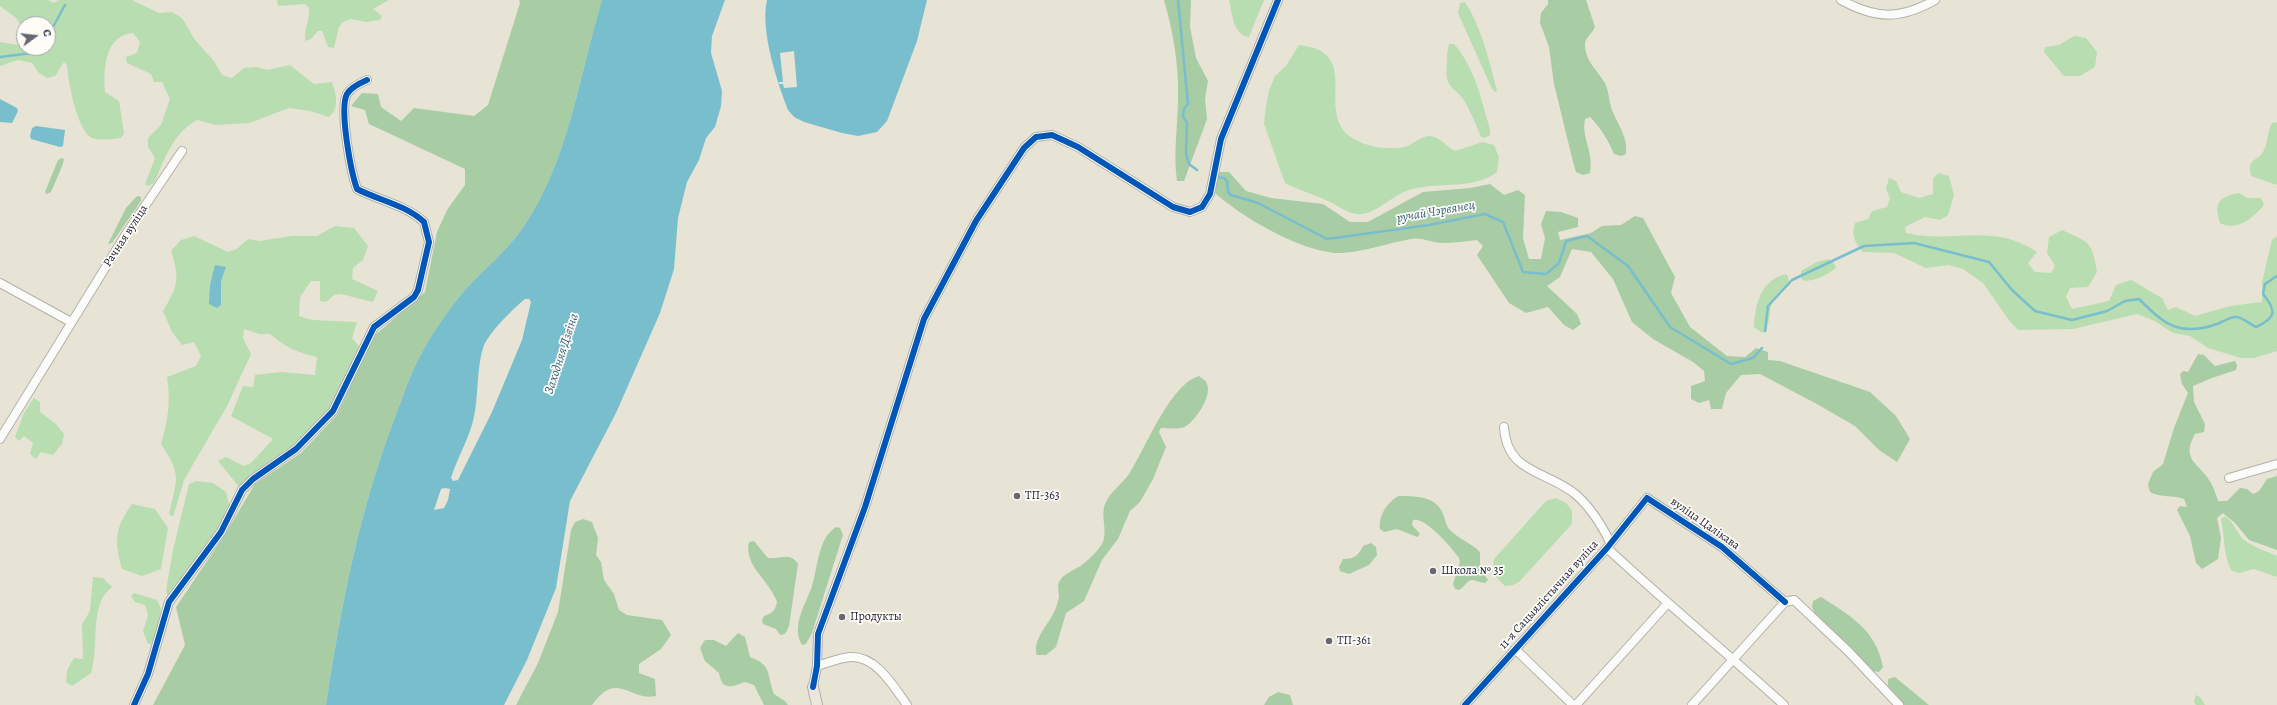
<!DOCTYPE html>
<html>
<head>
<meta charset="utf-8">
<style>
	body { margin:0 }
	#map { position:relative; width:2277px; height:705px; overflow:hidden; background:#e7e4d5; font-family:Alegreya,serif }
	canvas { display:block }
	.north { position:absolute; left:16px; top:16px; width:40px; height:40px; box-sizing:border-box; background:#fdfcf7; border:1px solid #a5a5ac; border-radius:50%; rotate:75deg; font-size:11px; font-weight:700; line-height:16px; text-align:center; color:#22223b }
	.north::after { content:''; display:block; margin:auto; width:14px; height:18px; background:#676671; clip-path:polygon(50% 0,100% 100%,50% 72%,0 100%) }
</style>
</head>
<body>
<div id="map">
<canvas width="2277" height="705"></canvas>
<div class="north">С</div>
</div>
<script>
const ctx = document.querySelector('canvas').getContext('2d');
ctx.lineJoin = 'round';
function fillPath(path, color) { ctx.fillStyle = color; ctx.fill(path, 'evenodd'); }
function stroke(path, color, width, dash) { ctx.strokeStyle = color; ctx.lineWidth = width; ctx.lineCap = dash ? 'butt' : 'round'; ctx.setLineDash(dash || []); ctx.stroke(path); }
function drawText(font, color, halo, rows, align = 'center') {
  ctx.font = font + ' Alegreya,serif'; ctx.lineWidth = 3.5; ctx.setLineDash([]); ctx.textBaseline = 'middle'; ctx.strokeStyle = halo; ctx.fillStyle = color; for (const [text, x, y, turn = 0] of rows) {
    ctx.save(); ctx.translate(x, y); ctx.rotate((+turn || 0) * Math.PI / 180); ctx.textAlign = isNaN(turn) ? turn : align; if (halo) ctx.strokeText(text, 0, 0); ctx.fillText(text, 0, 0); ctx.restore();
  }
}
fillPath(new Path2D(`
	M0,0H48L54,3L59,0H132L159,13L172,12L182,18L195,40L214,61L222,75L232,78L244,68L256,67L267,70L290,65L314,84L332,82C336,94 340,108 329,117L310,111L289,108L249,123L216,125L197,120C172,134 165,159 154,183L148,186L145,184L155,158L148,147V138L161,125L170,99L162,82H154L151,74L127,63L126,57L137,53L140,42L133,33C105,35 103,69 105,92L119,101L124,133L121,138C111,139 102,141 92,138C77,131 68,81 67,65L64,62L55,76L47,78L39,73L32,63L18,60L0,66V42L24,46V48H48V24H24V30L15,17L0,6Z
	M277,0H389L373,9L382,16L380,20L366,22L351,19L343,22L339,27L334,48L328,47L322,31H318L311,39L305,41C304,29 310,20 309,8L305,4L278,6Z
	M1229,0H1264L1249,37C1233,35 1232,13 1229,0Z
	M1465,2C1481,26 1490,63 1497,91L1495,92L1492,89L1458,13L1460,3Z
	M2074,36L2086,38L2097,52L2095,67L2080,76H2064L2044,52L2045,47L2059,45Z
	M1449,44H1454C1475,68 1481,99 1490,129V135L1484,138L1481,137C1476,125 1468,104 1460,95C1455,90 1448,86 1447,78C1446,72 1447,50 1449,44Z
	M1299,45C1359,51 1321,102 1344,131C1356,146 1393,153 1410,145C1417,141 1420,137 1429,136C1440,136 1446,147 1455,151L1483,142L1494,145L1499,157L1497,172C1472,191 1437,181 1409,190C1392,195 1375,216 1357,214C1346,213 1339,206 1330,202C1315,195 1299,190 1285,183L1264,124L1265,113L1269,90L1275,76L1286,66Z
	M2277,122V185L2251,176C2247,156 2258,163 2264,150C2268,142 2267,132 2272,123Z
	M1939,173L1949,176L1954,195L1948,215L1940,220L1925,217L1905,227L1906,233C1955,244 1992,222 2037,252L2028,263L2035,272L2051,273L2055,266L2047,253L2049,237L2062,230C2090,243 2092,241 2097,272L2088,287L2070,288L2066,297L2072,309L2109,301L2116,285L2131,280L2162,298L2168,310L2176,307L2195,316L2230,306L2262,302V282L2272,240L2277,236V351L2254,358H2241L2208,348L2190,336L2173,333L2155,321L2137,314L2073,329L2018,330L2008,319L1983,283L1963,269L1949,265L1926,268L1894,253L1863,252C1855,243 1851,235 1855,223L1868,219L1872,211L1887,207L1890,198L1886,189L1889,178L1896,181L1901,192L1919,198L1933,194V178Z
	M2239,193L2248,198H2261L2264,205C2253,218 2237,232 2220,223C2214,203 2218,197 2239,193Z
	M335,226L354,228L368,246L363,260L353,268L352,279L378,291L373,302L341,294L334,295L326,302L320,301V281H311L300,297L299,316L312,320L357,322L352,338L359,346L331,409L295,446L240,488L218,461L226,457L244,466L251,463L273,439L231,416L243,386L253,387L255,375L281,372L315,375L317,357C296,352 287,348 270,334H259L244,329L243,338L251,354L227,406L184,480L173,517L169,514C177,479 182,475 161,444C168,421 171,400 167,377L196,366L201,356L194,342L182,345L172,332L163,311C178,286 180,279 171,251L181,240L194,236L228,252L237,249L248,239L259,241L292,236H317Z
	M1829,259L1834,263L1836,268C1825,276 1817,280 1804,281L1801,278V271L1817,262Z
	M1787,274L1790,285C1764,304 1774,305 1766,332H1761L1754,327C1755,304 1761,279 1787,274Z
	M34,398L40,402V412L56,424L64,434L62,444L53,455L41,452L36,459L30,454L33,443L24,436L19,441L15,437L24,413Z
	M197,481L213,483L226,492L230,508L220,529L168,597L166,591L173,550L189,484Z
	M1556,498L1566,503L1572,510V524L1519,582L1513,585L1505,586C1496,578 1491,571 1494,559L1546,501Z
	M132,504L155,509L168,528L161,569L142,576L122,569C114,540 115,528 132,504Z
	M2225,516C2235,523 2235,531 2243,539C2252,547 2266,551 2277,556V577L2254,569L2239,573L2231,570C2223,554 2225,537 2221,519Z
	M93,577L103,578L112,587C108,591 104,594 102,599C92,620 98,650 91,673L72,686L66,682L67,670L74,658L83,659L82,624L90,611Z
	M134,593L157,600L161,609L154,643L148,644L143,631L148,615L145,605L135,602L131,596Z
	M2196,695L2200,697L2205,705H2196L2194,701Z`), '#b8ddb0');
fillPath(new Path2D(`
	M519,0H602C579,76 569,159 524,226C507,251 484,269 464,291C446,313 429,337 417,362C409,378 403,396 397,412C360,507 341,605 326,705H153L185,645L176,607L224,536L255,484L301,453L337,415L374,336L425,292L437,232L447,210L465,185V169L369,124L365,110L351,106L362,93L378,94L381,107L401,121L414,108L474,116L488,105L520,3Z
	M1164,0H1191L1190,27L1196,58L1208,81L1205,99L1207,119L1184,181H1177C1173,153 1178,125 1178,98C1179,65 1173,31 1164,0Z
	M1548,0H1586L1595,27C1592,34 1585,37 1585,45C1585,61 1598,71 1605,83C1609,91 1609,102 1612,110C1618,125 1628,137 1626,154L1621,156L1614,154C1608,140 1601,128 1590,117L1585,119C1581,138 1594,151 1590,173L1583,175L1576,172L1573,162L1554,84L1549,47L1540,23L1541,13L1548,4Z
	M62,158L64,159L63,164L51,192L47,194L45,192L58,160Z
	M1218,172H1229L1246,191L1271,198L1323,204L1350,222H1368L1423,192L1470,188L1490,184L1504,195L1518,190L1525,195L1523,238L1529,259H1541L1545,238L1541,224L1546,211L1561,212L1578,218V227L1558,232L1560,240L1591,233L1602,226L1621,225L1635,216L1643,218L1675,277L1671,293L1690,327L1727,356L1745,357L1756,348L1768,352V360L1780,361L1870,392L1896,416L1910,439L1897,462L1879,450L1855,426L1815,403L1760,374L1741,375L1726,393L1722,409H1711L1709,400L1699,403L1691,399V386L1705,381L1704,371L1693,362L1653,339L1632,322L1613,279L1591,252L1572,249L1560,277L1547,286L1577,314L1581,324L1573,330L1564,325L1548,307L1526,313L1509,303L1477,255L1483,246L1477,240C1466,241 1453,243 1441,243C1431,242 1420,237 1411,239C1388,243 1367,251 1343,253C1305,255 1237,215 1211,189Z
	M137,196L141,197V201L112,243L108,244L126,208Z
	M2198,354L2204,355L2215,366L2235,361L2237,365L2236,370L2212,378L2193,386L2194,402L2205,424L2204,432L2195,434C2180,461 2200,463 2211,483C2214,488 2216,495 2218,501H2227L2240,488L2247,489L2253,494L2259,491L2267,479L2277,476V550L2249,540L2235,523L2223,513L2217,518L2221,538L2218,559L2202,569L2196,563L2190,536L2177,510L2180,506L2187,507L2184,499C2173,495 2161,498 2150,492L2148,484L2153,472L2163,464L2174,428L2188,393L2182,384L2180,374L2183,371L2188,372Z
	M1199,376C1201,378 1205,380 1206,382C1214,394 1196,420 1186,426C1179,430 1169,428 1161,428L1159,432L1166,447L1153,479L1140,502L1130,511L1118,539L1102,560L1084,601L1066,613L1056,647L1046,655H1037C1032,641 1047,626 1053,614C1056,609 1058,602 1059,597C1059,592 1057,585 1059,582C1063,573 1076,570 1083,564C1090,559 1098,550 1102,544C1109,531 1099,515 1106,502C1111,491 1122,484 1129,474C1145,450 1170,384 1199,376Z
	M1399,496C1413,496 1434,496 1441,510C1445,516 1445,525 1450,530C1459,539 1471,543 1480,552V569L1488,580L1485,583C1480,583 1476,580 1472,580C1467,580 1464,588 1459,590L1455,589L1453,584L1460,562L1459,558C1452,548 1425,516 1413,520L1412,525L1420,534L1417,537L1397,529L1384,532L1380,529C1378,516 1388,501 1399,496Z
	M583,519L592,522L598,538L596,555L601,562L604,580L614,594L619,610L627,615L662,620L671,635L661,649L639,664V673L655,679L656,696C631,702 617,669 592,705H516L538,663L558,612L571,530L575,522Z
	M836,527L840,528L843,535L841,541L812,633L806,644L802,645C791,627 805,605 811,589C818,570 817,539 836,527Z
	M754,541L768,558C779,560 790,551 798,564L789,626L785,634L780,635L776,629L763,624L762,620L764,616C773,613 775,611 777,602C770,581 743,565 749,542Z
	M1371,543L1376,547L1377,555L1369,565L1349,574L1340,571L1339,567L1343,559C1354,559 1358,556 1363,546Z
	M1821,597C1851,616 1876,630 1883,667L1879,672L1872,671L1816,616L1812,607L1813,601Z
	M738,633L745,637L750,657C773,666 766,673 774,694L785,701L788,705H764L754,685L745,682C731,687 722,691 719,673L705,661L700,648L705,640H714L726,646Z
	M1895,677L1929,705H1904L1888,686V679Z
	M1278,692L1290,695L1293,705H1264L1269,697Z`), '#a8cca4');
fillPath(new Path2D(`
	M602,0H725L712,36L711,53L722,91L721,106L715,127L706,138L699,160L687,182L678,218L674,269L660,313L616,413L570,501L556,588L527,660L504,705H326C341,605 360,507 397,412C403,396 409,378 417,362C429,337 446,313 464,291C484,269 507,251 524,226C569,159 579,76 602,0ZM525,299H529L531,302L522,340L492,412L458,480L453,481L451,478C457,458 468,441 473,421C479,397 476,371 483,348C488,333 513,309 525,299ZM445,488L450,489L448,500L444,508L434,510L441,489Z
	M767,0H927L917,41L887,121L877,132L858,136L842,133L804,122L794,117L788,110C777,81 760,31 767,0Z
	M0,99L17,108L18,111L12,123L0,122Z
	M36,126L65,130L63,146L60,147L31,139L30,136L32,128Z
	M215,265L226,267L221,281V305L217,308L209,304L210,285Z`), '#79becd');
fillPath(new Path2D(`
	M794,51L797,87L784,88L783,84H779V82H783L780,53Z`), '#e7e4d5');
stroke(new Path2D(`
	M1178,0L1188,104L1184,109L1183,116L1187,123L1186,154L1189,164L1197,170
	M48,36L65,5
	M0,57L40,52L41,48
	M1216,177L1224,178L1227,181L1228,192L1231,195L1258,203L1327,239L1429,225L1485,214L1503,222L1523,272L1546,274L1559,263L1566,241L1587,236L1628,266L1670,327L1731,364L1753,358L1762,348
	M1765,331L1768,306L1792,280L1864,246L1914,243L1989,262L2012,290L2035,311L2072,320L2107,311L2125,301L2139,299C2165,325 2180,337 2217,324C2223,322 2230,316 2237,317C2243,318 2250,324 2256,327C2276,318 2277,311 2263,294L2265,284L2277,276`), '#79becd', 2.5);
const minor = new Path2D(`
	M1841,0C1876,19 1900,20 1935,0
	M0,283L71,322
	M1504,427C1507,473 1544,470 1574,493C1590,506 1601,524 1610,542
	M0,439L126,234L182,151
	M2229,478L2277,464
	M1607,548C1665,602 1726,652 1784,705
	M1515,649L1573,705
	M817,666C827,663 839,658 850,657C876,655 894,687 907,705
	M813,687L817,666L818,634L865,507L924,319L976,221L1024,148L1036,137L1052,135L1078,147L1173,207L1190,212L1202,207L1210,194L1221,139L1278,0
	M134,705L148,674L169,602L221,532L242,490L253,479L296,449L333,411L374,327L414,297L418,290L429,242L424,222C406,205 378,200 357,189C351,172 339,109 347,94C351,87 360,83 367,80
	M1465,705L1607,548L1647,498L1722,547L1785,602
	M1576,705L1667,604
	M1692,705L1785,602L1794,600L1848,651L1899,705`);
const major = new Path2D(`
	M813,687L817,705`);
stroke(minor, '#b2b0a9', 10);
stroke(major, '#b2b0a9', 12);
stroke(minor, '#fbfbf9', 8);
stroke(major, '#ede6dd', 10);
stroke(new Path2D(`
	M813,687L817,666L818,634L865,507L924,319L976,221L1024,148L1036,137L1052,135L1078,147L1173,207L1190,212L1202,207L1210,194L1221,139L1278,0
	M134,705L148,674L169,602L221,532L242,490L253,479L296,449L333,411L374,327L414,297L418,290L429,242L424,222C406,205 378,200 357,189C351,172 339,109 347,94C351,87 360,83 367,80
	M1465,705L1607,548L1647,498L1722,547L1785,602`), '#0057b8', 6);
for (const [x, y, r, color] of [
	[1017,496,4,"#676671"],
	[1433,571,4,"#676671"],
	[842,617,4,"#676671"],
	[1329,641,4,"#676671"]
]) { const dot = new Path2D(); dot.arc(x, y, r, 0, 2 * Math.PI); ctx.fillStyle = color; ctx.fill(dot); stroke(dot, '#fdfcf7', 1.5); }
drawText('12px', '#22223b', '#fdfcf7', [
	["Рачная вуліца",126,236,-57],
	["вуліца Цалікава",1705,524,35],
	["11-я Сацыялістычная вуліца",1549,595,-48]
]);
drawText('12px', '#22223b', '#fdfcf7', [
	["ТП-363",1025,496],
	["Школа № 35",1441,571],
	["Продукты",850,617],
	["ТП-361",1337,641]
], 'left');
drawText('italic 13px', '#34617b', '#fdfcf7', [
	["ручай Чэрвянец",1436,212,-10],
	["Заходняя Дзвіна",562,354,-72]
]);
</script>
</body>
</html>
